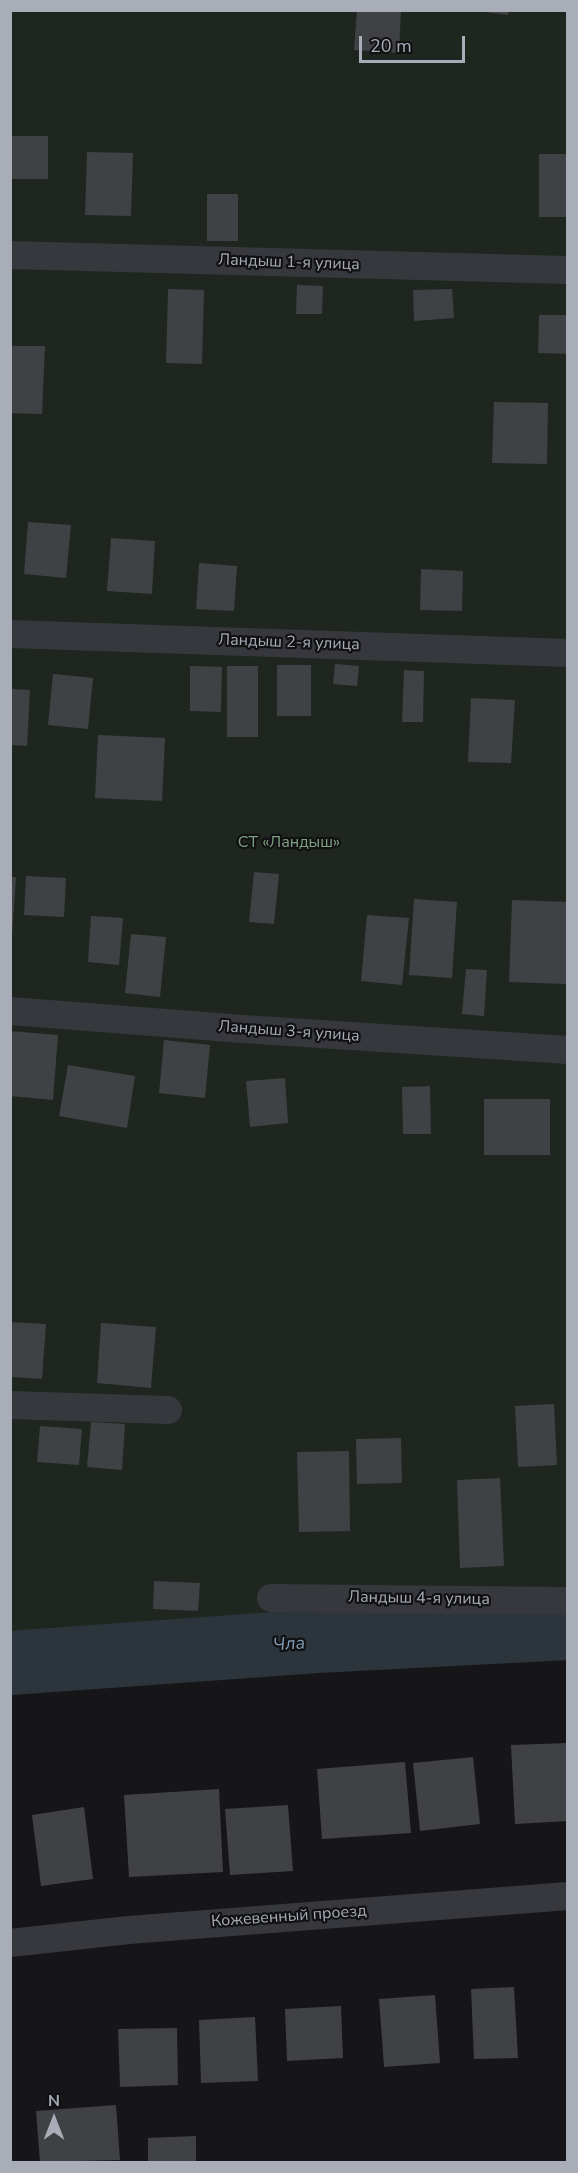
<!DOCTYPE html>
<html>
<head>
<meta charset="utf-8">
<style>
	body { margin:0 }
	#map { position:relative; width:578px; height:2173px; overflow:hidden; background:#161618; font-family:"Nunito Sans",sans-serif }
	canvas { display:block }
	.frame { position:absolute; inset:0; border:12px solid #a8adb8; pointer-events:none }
	.north { position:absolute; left:24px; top:2089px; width:60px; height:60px; -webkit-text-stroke:4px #111113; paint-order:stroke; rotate:0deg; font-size:16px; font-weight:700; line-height:24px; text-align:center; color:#a8adb8 }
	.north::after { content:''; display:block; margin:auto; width:21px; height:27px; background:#a8adb8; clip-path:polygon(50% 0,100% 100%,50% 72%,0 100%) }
	.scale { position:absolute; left:359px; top:36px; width:106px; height:27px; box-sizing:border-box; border:3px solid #a8adb8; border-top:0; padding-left:8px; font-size:18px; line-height:21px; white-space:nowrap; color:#a8adb8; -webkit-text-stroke:4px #111113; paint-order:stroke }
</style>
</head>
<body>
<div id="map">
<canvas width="578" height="2173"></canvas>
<div class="frame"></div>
<div class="north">N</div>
<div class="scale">20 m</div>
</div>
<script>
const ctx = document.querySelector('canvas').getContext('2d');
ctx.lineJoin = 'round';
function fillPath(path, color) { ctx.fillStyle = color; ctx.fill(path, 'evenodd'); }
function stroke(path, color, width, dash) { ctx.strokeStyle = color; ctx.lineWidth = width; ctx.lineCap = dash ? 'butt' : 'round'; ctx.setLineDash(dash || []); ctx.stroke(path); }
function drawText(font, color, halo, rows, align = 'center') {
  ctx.font = font + ' "Nunito Sans",sans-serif'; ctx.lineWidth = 4.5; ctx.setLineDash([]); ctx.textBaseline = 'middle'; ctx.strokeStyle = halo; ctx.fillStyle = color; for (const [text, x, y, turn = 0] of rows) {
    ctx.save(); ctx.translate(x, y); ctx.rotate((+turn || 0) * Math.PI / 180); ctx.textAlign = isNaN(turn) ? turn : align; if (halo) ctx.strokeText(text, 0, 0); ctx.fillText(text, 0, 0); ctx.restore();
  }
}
fillPath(new Path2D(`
	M11,11H567V1605L367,1616L95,1667L11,1676Z`), '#1e261f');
stroke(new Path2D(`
	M10,1663L317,1641L568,1628`), '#2c353c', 64);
fillPath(new Path2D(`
	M357,10H401L399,53L354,50Z
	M470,10H509L508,15Z
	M10,136H48V179H10Z
	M87,152L133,153L131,216L85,215Z
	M539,154H568V217H539Z
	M207,194H238V241H207Z
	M297,285L323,286L322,314H296Z
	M168,289L204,290L202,364L166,363Z
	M452,289L454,318L414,321L413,290Z
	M539,315H568V354L538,353Z
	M10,346H45L42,414L10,413Z
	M494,402L548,403L547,464L492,463Z
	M28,522L71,525L66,578L24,574Z
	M111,538L155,541L152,594L107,591Z
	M199,563L237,566L234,611L196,609Z
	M421,569L463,571L462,611L420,610Z
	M335,664L359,666L357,686L333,684Z
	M277,665H311V716H277Z
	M190,666L222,667L221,712L190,711Z
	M227,666H258V737H227Z
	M404,670L424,671L423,722H402Z
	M53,674L93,678L88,729L48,725Z
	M10,689L30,690L27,746L10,745Z
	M471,698L515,700L511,763L468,762Z
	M98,735L165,738L162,801L95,798Z
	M254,872L279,874L274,924L249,922Z
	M26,876L66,878L64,917L24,915Z
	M10,877H16L12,936H10Z
	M414,899L457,902L452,978L409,975Z
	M512,900L568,902L566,984L509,982Z
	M367,915L409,918L402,985L361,981Z
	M91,916L123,918L119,965L88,962Z
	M131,934L166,937L160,997L125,993Z
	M466,969L487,970L484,1016L462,1014Z
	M10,1031L58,1035L53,1100L10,1096Z
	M164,1040L210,1045L205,1098L159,1093Z
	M68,1065L135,1076L127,1128L59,1116Z
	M285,1078L288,1123L250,1127L246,1081Z
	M430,1086L431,1134H403L402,1087Z
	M484,1099H550V1155H484Z
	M10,1322L46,1324L42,1379L10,1377Z
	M101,1323L156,1327L151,1388L97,1383Z
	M554,1404L557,1465L518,1467L515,1406Z
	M91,1422L125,1424L122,1470L87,1467Z
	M40,1426L82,1429L79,1465L37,1462Z
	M401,1438L402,1483L357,1484L356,1439Z
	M349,1451L350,1531L299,1532L297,1452Z
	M500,1478L504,1566L460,1568L457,1480Z
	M154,1581L200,1583L198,1611L153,1609Z
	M568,1743V1821L515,1824L511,1745Z
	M473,1757L480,1824L420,1831L413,1763Z
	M405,1762L411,1833L322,1839L317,1769Z
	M219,1789L223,1872L129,1877L124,1795Z
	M288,1805L293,1871L230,1875L225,1809Z
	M84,1807L93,1879L41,1886L32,1815Z
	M514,1987L518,2058L474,2059L471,1989Z
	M435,1995L440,2063L384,2067L379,1999Z
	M341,2006L343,2058L287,2061L285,2009Z
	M255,2017L258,2081L201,2083L199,2020Z
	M177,2028L178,2085L120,2087L118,2029Z
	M116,2105L120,2160L40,2162L36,2111Z
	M196,2136V2162H148V2138Z`), '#404145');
stroke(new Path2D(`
	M10,255L568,270
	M10,634L568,653
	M10,1011L243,1029L568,1050
	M10,1405L168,1410
	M271,1598L568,1601
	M10,1943L129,1930L568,1896`), '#37383d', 28);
drawText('16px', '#a8adb8', '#111113', [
	["Ландыш 1-я улица",289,263,2],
	["Ландыш 2-я улица",289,643,2],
	["Ландыш 3-я улица",289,1032,4],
	["Ландыш 4-я улица",419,1599,1],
	["Кожевенный проезд",289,1917,-4]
]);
drawText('16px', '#7fa381', '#111113', [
	["СТ «Ландыш»",289,843]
]);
drawText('italic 18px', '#7f9bb3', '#111113', [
	["Чла",289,1645,-4]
]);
</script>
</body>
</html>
